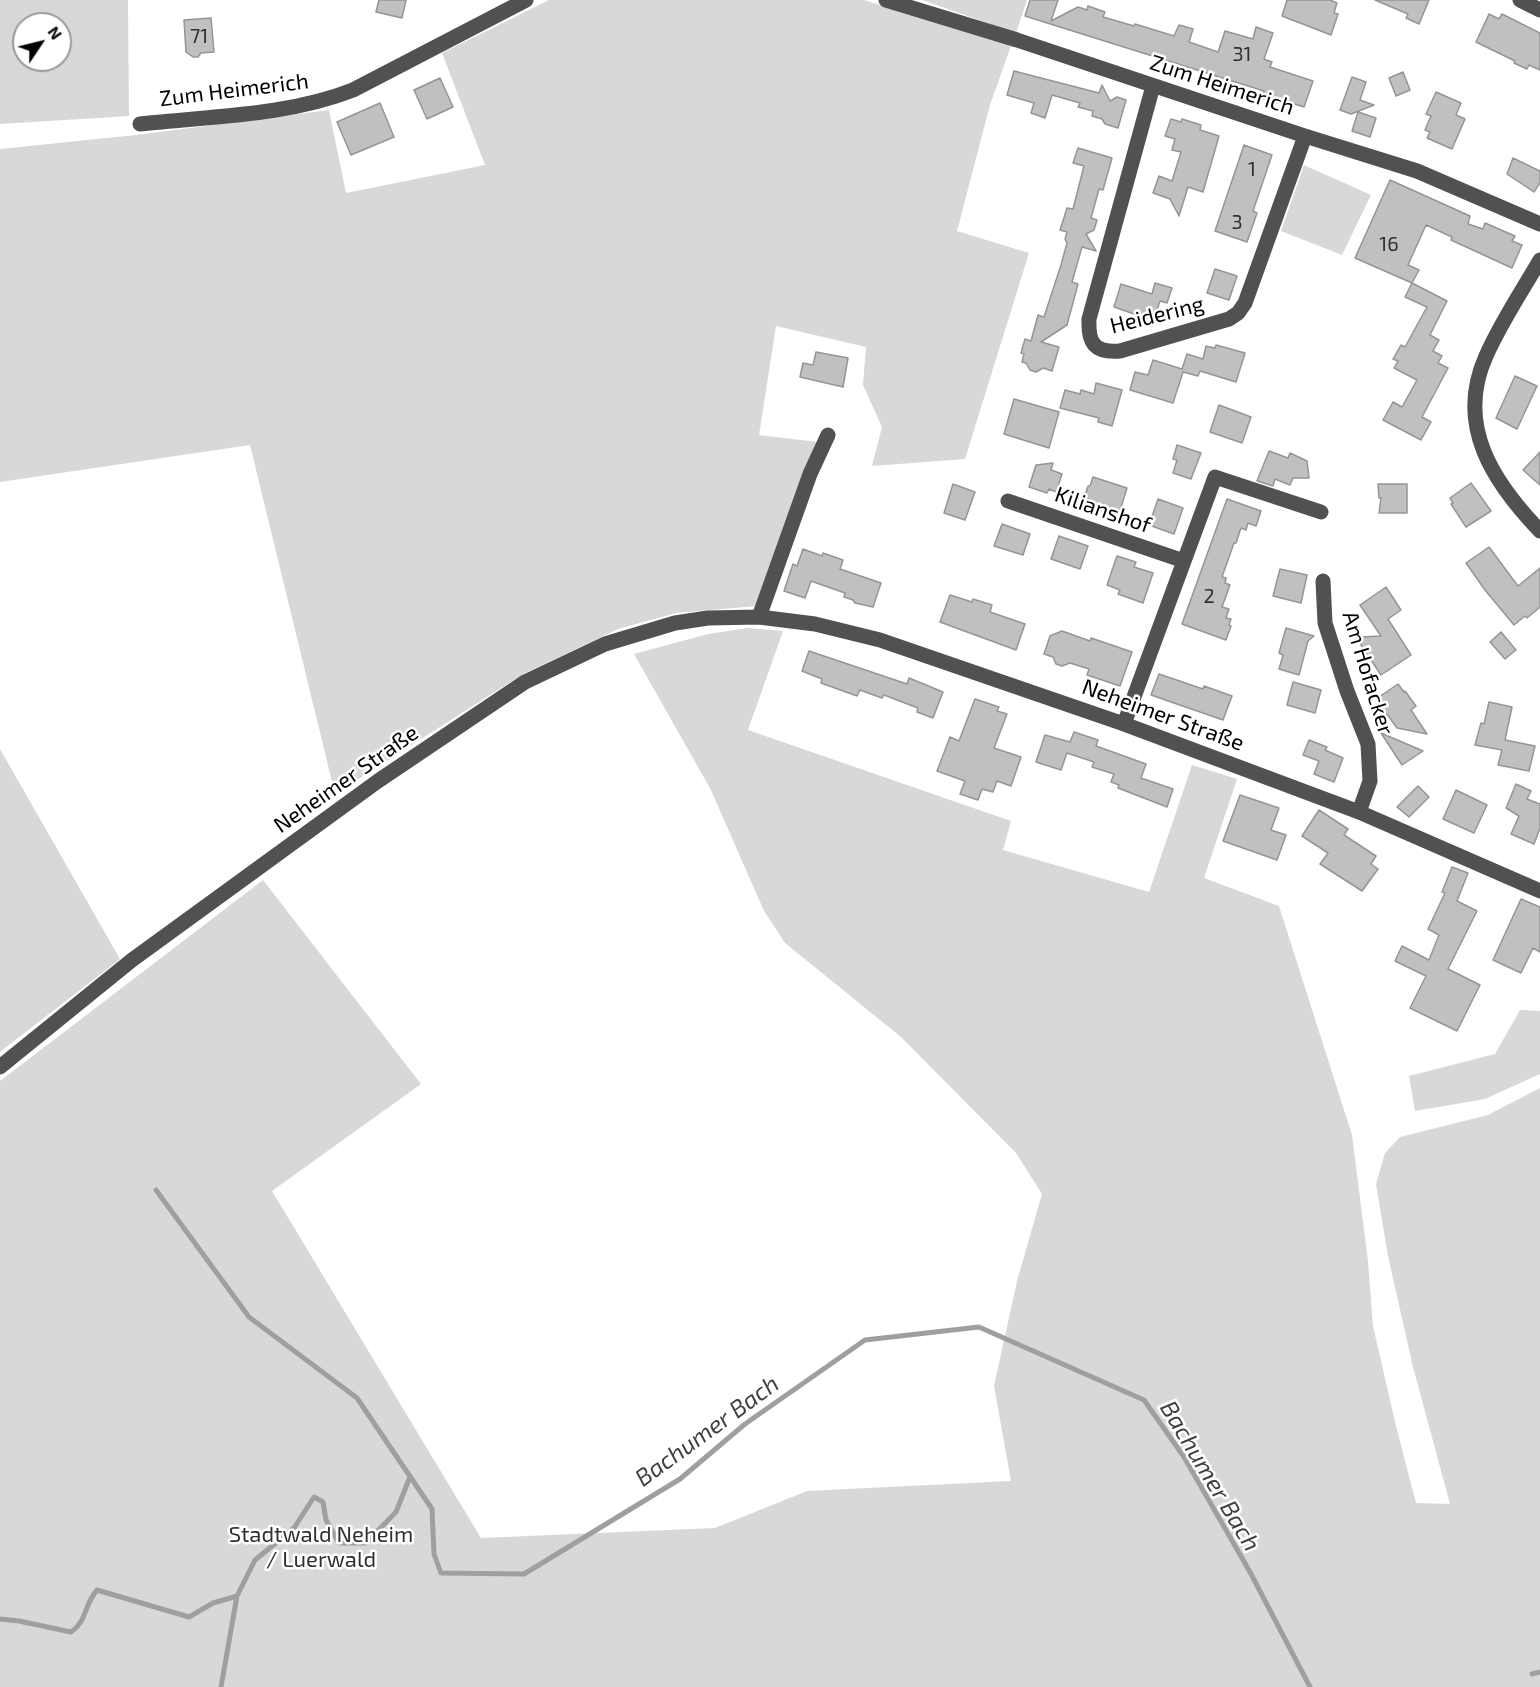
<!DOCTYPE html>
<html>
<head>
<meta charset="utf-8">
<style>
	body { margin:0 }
	#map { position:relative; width:1540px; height:1687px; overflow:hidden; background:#fff; font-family:"Exo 2",sans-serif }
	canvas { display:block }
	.north { position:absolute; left:12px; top:12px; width:60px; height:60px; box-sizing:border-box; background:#fff; border:2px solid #999; border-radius:50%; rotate:55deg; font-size:16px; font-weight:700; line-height:24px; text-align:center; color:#000 }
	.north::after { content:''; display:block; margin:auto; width:21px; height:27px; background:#000; clip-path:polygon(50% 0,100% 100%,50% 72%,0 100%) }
</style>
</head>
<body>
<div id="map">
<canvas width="1540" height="1687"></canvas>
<div class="north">N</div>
</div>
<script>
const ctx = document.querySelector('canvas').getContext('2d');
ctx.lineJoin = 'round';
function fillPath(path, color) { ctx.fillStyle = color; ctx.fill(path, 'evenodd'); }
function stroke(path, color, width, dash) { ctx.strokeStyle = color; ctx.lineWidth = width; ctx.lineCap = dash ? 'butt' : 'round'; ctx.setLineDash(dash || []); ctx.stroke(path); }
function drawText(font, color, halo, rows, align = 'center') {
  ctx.font = font + ' "Exo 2",sans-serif'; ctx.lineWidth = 5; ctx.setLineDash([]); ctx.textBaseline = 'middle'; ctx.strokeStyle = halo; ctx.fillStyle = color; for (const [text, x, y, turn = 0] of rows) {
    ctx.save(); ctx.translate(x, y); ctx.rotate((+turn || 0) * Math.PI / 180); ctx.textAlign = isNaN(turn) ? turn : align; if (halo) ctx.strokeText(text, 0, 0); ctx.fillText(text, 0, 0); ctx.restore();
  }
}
fillPath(new Path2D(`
	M0,0H128L129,116L0,124ZM24,24H60V60H24Z
	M549,0H864L1011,46L990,105L957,231L1029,253L965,459L872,466L882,427L863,385L866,347L776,326L759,435L817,442L757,606L676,613L618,629L523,674L335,794L250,445L0,482V149L136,135L329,110L346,193L485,165L442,53Z
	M922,0H1027L1016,33Z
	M1304,165L1371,195L1342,255L1281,231Z
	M748,628L783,631L748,730L1011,821L1003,850L1149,892L1192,765L1237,779L1204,878L1279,906L1352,1135L1368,1261L1373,1326L1396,1426L1416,1503L1450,1504L1413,1367L1388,1256L1376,1184L1385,1153L1400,1137L1488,1115L1540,1088V1687H0V1081L263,880L421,1084L272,1191L481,1538L715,1528L807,1491L1011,1481L994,1386L1017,1281L1042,1194L1016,1153L901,1037L785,943L764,911L711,790L634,654L708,634Z
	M0,749L120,959L0,1052Z
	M1520,1010L1540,1011V1074L1485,1099L1415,1111L1409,1076L1495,1054Z`), '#d8d8d8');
stroke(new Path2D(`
	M156,1190L249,1317L357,1398L432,1509L434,1554L441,1573L524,1574L680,1479L745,1424L865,1340L979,1327L1144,1400L1184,1457L1250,1572L1310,1687
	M0,1619L19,1621L71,1632C87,1621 84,1605 97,1590L189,1617L213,1603L237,1596
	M1532,1674L1540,1672
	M221,1687L237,1596L255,1560L294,1528L314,1497L323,1502L326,1520L339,1543H366L396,1512L410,1477`), '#9f9f9f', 5);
const building = new Path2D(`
	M379,0H406L402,18L376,12Z
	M1030,0H1058L1051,21L1078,7L1087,10L1088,6L1105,12L1103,17L1134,26L1135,24L1174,36L1179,25L1193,29L1189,42L1218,52L1225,31L1253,39L1256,27L1273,33L1264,59L1272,62L1270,67L1313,81L1304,107L1279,99L1278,103L1261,98L1264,91L1025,16Z
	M1287,0H1330L1337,3L1334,13L1338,14L1331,35L1282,16Z
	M1375,0H1429L1419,24L1406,18L1408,14Z
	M1489,14L1499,19L1502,14L1540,33V70L1529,65L1527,69L1514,63L1515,61L1476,42Z
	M211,18L214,52L201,53L198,57H193L186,52L184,20Z
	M1014,71L1099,93L1102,85L1110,101L1117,97L1126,100L1118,128L1105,124L1102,119L1092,116L1093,111L1078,107L1080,103L1052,95L1045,118L1031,113L1034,103L1007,95Z
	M1403,72L1410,90L1396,96L1389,78Z
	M1352,77L1366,82L1360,100L1374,105L1351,114L1340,110Z
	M440,78L453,107L427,119L414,90Z
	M1436,92L1461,103L1456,115L1465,119L1452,149L1427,138L1430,132L1425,130L1431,116L1426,114Z
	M380,103L394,137L351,155L337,122Z
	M1358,112L1376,118L1370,137L1352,131Z
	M1171,119L1181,122L1182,119L1201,125L1200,130L1219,136L1203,192L1188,187L1179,216L1170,199L1153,193L1159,176L1172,181L1181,152L1172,150L1175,139L1165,136Z
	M1244,145L1272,155L1253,211L1257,213L1247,242L1215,231Z
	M1078,148L1112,158L1103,190L1099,189L1091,218L1097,220L1094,230L1086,234L1096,251L1082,247L1072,282L1078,284L1067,325L1041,342L1059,347L1052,371L1043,368L1036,372L1030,370L1026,363L1022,362L1024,354L1021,353L1025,339L1031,341L1038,315L1044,317L1061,265L1067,243L1065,239L1067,232L1060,230L1067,208L1073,209L1084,166L1073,163Z
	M1513,158L1540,171V183L1534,192L1507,174Z
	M1390,180L1470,216L1468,224L1483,229L1485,223L1515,236L1512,241L1522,245L1512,268L1451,240L1452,237L1426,225L1408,265L1419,270L1412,283L1355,258Z
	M1215,269L1237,276L1229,300L1207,293Z
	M1155,283L1172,288L1167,303L1160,301L1152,326L1135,321L1137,315L1114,307L1121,284L1152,294Z
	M1412,283L1447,301L1430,335L1439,340L1433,351L1442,356L1438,363L1448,368L1422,417L1431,422L1421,440L1383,420L1393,402L1402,407L1417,380L1394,368L1398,361L1393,359L1401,345L1405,347L1427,307L1405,297Z
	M1216,345L1245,353L1236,382L1200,371L1198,376L1183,372L1173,403L1130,390L1135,372L1148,375L1153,360L1182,369L1187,354L1203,359L1206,346L1215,348Z
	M816,352L848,358L843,387L800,377L803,363L813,365Z
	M1515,376L1537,386L1517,429L1496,418Z
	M1096,383L1122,390L1112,426L1098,422L1099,418L1060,408L1065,390L1080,394L1081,390L1094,394Z
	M1014,399L1059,412L1049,448L1004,434Z
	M1219,405L1251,417L1242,443L1210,432Z
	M1177,445L1201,453L1191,479L1173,473L1177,460L1173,459Z
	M1269,451L1288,458L1290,453L1307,461L1309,478H1293L1290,485L1275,479L1273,486L1257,481Z
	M1540,452V485L1523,470Z
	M1053,463L1051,470L1062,474L1056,492L1049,489L1047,493L1029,487L1036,465Z
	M1093,477L1127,488L1118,517L1082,505L1088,486H1090Z
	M1471,483L1491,511L1466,527L1451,504L1453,503L1450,498Z
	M953,484L975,492L965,520L944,513Z
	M1378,484H1407V513H1379L1381,498H1379Z
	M1158,499L1183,508L1174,534L1149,525Z
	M1227,499L1261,511L1256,526L1248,523L1246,530L1241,528L1236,543H1234L1222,577L1226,578L1225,583L1230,585L1222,607L1229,609L1226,618L1231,619L1229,625L1231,626L1226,640L1182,624Z
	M1002,524L1030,534L1023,555L994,546Z
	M1059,536L1088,546L1080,569L1051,559Z
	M1489,547L1518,586L1540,568V607L1527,618L1525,616L1514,625L1485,590L1466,563Z
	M803,549L822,556L823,553L843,560L840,569L881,583L873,607L855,603L853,600L844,597L845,593L811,581L805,598L784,591L793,564L797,566Z
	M1117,556L1136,562L1134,567L1153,573L1143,603L1118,594L1120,590L1107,585Z
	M1280,569L1307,575L1301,603L1273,596Z
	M1386,587L1401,610L1388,619L1411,655L1381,675L1361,645V637L1381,636L1360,605Z
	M950,595L972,602L973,599L992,605L990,612L1025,624L1016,650L940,622Z
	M1286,628L1314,636L1308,641L1299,675L1279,669L1283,655L1279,653Z
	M1062,631L1090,641L1091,638L1132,652L1120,686L1087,675L1089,669L1070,663L1062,666L1056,664L1053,657L1044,654L1050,636Z
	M1501,632L1516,650L1505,659L1490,642Z
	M809,651L907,684L909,678L943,692L933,718L917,712L918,708L884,695L882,698L860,690L857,696L821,683L822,679L802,671Z
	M1159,674L1203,689L1204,686L1232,696L1223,720L1151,695Z
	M1293,682L1321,690L1315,713L1287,705Z
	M1398,684L1404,692L1405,691L1416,706L1411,710L1427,734L1397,728L1376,699Z
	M975,699L999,707L997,711L1007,714L994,748L1021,757L1011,786L997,781L993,792L982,789L978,800L960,794L965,781L937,771L950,737L959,741Z
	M1489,702L1512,707L1505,740L1535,746L1529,771L1498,765L1502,750L1475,745L1481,723L1484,724Z
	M1074,732L1098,740L1096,746L1146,764L1141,778L1173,789L1167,807L1118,788L1119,785L1111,782L1114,774L1092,767L1094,762L1067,753L1061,770L1036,762L1045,735L1070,742Z
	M1381,733L1423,751L1402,765Z
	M1309,740L1327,747L1325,750L1343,758L1334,782L1314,774L1319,761L1303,755Z
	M1516,784L1531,791L1527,799L1540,804V828L1534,844L1511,834L1519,816L1506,808Z
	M1418,786L1429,797L1409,817L1397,807Z
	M1456,790L1487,805L1474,833L1443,819Z
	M1240,795L1279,808L1271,830L1286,835L1277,860L1223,841Z
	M1319,810L1348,829L1344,835L1376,856L1371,864L1378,869L1362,891L1320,864L1328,853L1302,836Z
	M1452,867L1468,873L1457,901L1477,911L1448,969L1480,985L1457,1031L1410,1008L1426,976L1395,961L1402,946L1429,960L1439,935L1428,929L1445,893L1442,892Z
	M1521,899L1540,907V952L1533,948L1521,973L1493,960Z`);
fillPath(building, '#c0c0c0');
stroke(building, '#959595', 1.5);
stroke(new Path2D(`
	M886,0L1017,40L1305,136L1417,171L1540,224
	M1520,0L1540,10
	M1153,86L1089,319C1088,343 1094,353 1120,351L1229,319L1238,313L1245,303L1305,136
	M140,124C211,116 287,116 353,90L526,0
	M1540,260C1522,291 1501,322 1486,356C1455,425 1493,482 1540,531
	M1008,501L1184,561
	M1323,581L1325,623L1347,691L1368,744L1370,781L1359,812
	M759,617L810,474L828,435
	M1124,724L1215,477L1321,512
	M0,1067L132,960L378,781L525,682L605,644L675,623L708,618L759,617L815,624L880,640L1124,724L1359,812L1540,891`), '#515151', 15);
drawText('20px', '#303030', null, [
	["71",199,36],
	["31",1242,54],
	["1",1252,169],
	["3",1237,222],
	["16",1389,244],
	["2",1209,596]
]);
drawText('22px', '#000', '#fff', [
	["Zum Heimerich",1222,85,18],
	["Zum Heimerich",234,90,-7],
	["Heidering",1157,315,-14],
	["Kilianshof",1103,510,19],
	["Am Hofacker",1368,673,73],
	["Neheimer Straße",1163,715,20],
	["Neheimer Straße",346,779,-35]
]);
drawText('22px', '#2f2f2f', '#fff', [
	["Stadtwald Neheim",321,1535],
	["/ Luerwald",321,1560]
]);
drawText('italic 24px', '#404040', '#fff', [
	["Bachumer Bach",707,1431,-36],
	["Bachumer Bach",1210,1476,59]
]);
</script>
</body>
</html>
